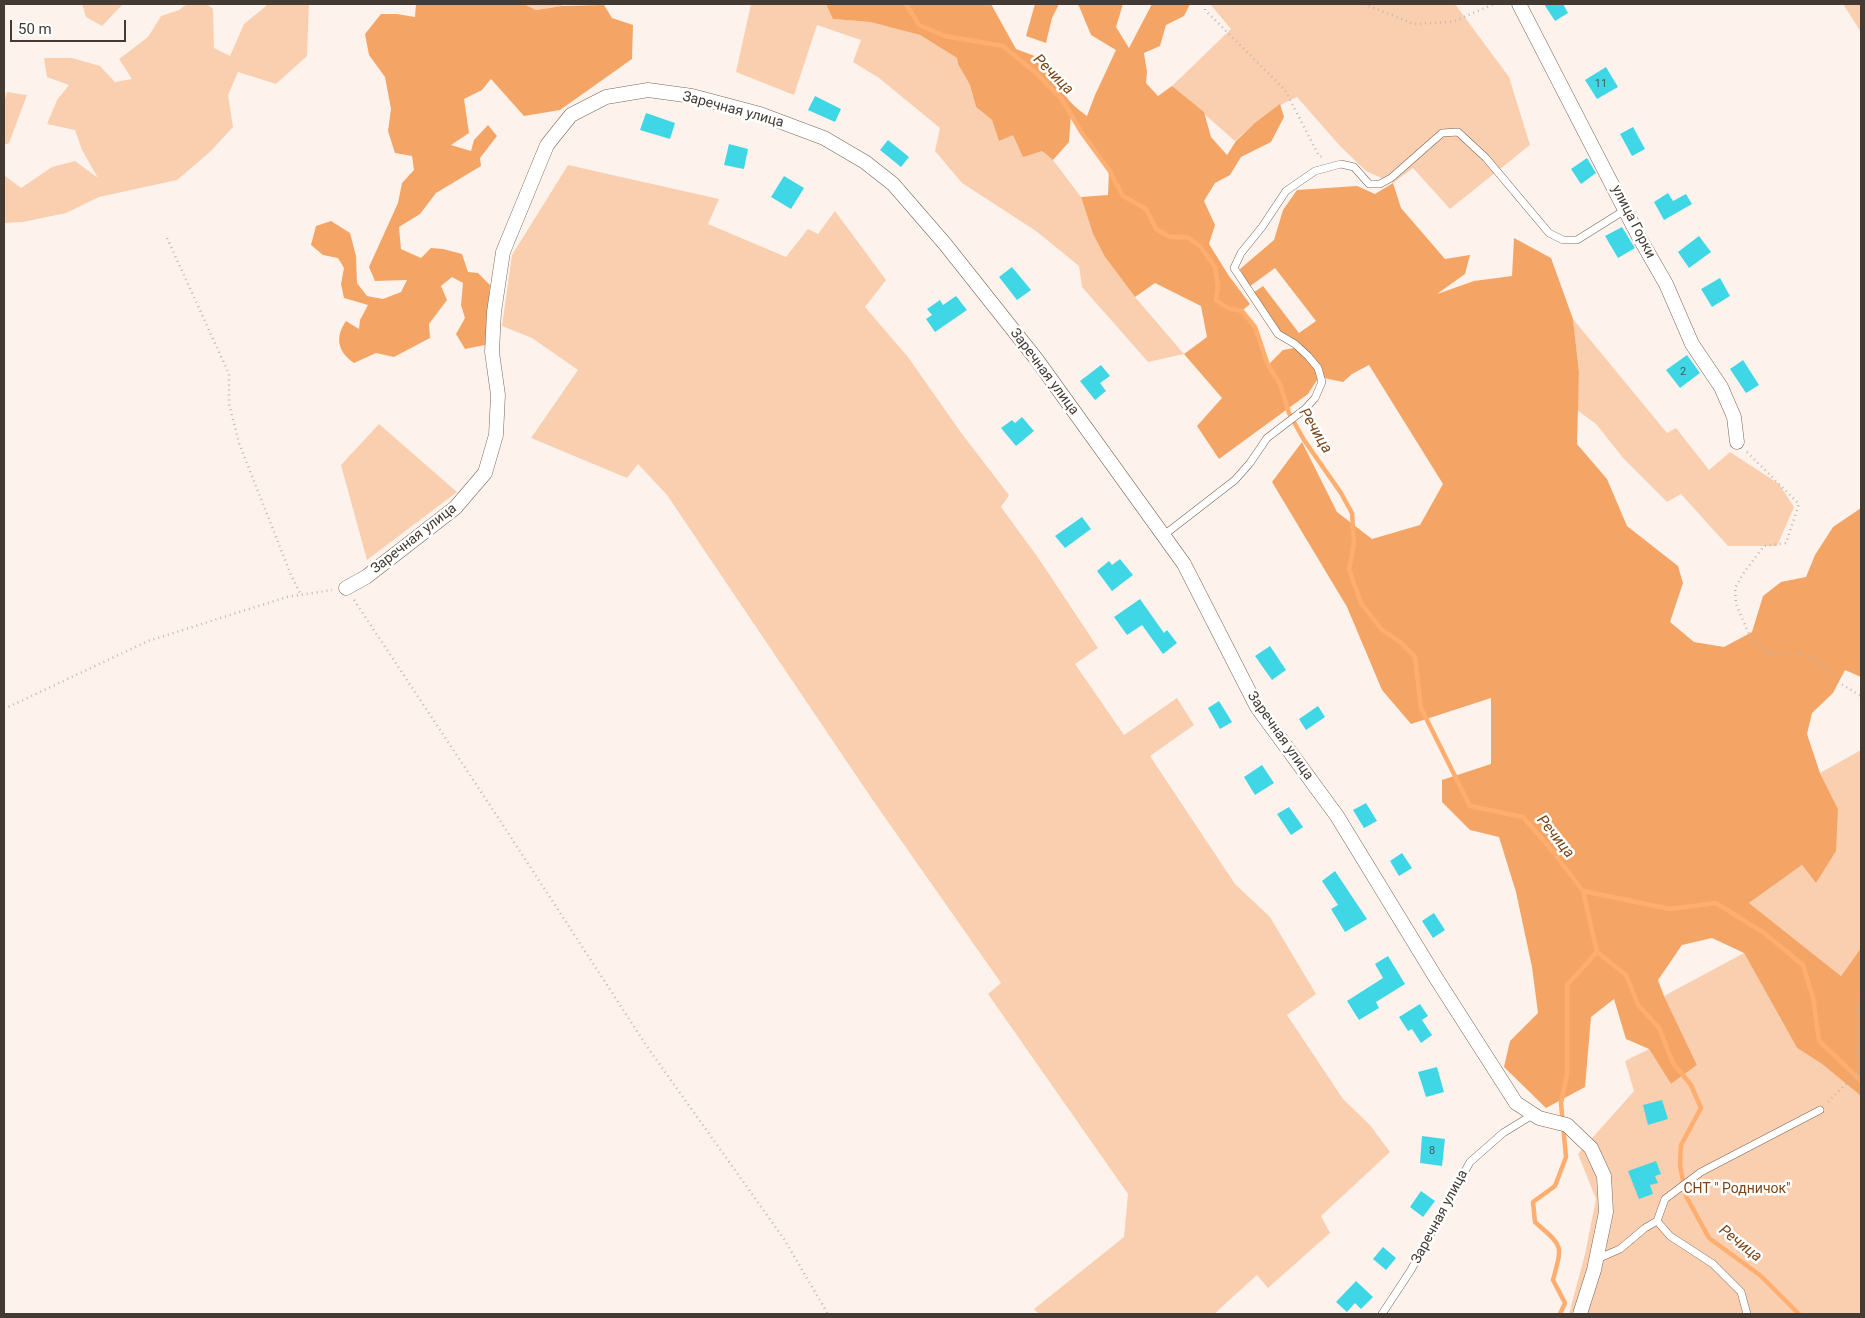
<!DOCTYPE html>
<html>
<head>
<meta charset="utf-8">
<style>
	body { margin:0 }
	#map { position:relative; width:1865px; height:1318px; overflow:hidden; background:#fdf3ec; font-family:Roboto,sans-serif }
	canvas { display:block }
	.frame { position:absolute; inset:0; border:5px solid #433a33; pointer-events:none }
	.scale { position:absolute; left:10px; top:20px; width:116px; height:22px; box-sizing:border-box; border:2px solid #433a33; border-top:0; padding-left:6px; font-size:15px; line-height:18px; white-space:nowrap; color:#433a33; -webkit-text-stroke:4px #fff; paint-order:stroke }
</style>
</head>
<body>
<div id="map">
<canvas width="1865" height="1318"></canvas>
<div class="frame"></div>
<div class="scale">50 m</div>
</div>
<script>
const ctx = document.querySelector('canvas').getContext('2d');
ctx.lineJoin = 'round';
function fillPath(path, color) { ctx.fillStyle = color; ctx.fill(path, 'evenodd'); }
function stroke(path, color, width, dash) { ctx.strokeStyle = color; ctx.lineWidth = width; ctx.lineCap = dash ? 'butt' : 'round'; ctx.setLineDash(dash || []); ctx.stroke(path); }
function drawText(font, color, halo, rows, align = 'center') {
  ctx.font = font + ' Roboto,sans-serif'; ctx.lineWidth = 5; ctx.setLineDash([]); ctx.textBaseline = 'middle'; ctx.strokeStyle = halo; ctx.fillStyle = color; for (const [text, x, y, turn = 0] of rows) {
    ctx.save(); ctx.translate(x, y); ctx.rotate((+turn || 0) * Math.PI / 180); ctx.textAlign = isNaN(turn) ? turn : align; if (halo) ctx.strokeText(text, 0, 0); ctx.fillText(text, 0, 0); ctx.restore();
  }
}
fillPath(new Path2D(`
	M82,4H139L122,5L102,26L86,17Z
	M187,4H207L213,9L214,48L230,56L244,24L266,6V4H309L307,56L276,84L238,72L228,95L233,127L210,152L177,180L99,197L66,213L23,222L4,223V175L21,188L52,167L75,161L98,178L82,150L75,130L47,124L57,100L69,85L47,77L44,58H72L100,66L115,82L132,79L119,59L148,37L161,16L179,10Z
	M524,4H564L562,6L536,10Z
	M751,4H826L834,19L870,22L920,35L957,58L958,64L970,85L976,107L992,120L999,140L1013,134L1042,151L1053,160L1081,197L1093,234L1105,257L1135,297L1184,354L1148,362L1082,287L1079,266L1036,231L962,183L935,151L940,128L879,78L853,62L861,40L817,25L794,95L736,72Z
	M1210,4H1455L1509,77L1530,145L1450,209L1413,168L1393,183L1366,171L1340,146L1297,97C1273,107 1255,123 1235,141L1172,86L1231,29Z
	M1843,4H1861V32Z
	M7,92L27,95L9,143L4,145V103Z
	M568,165L719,199L708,224L786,257L808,229L818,234L835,211L886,280L865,307L908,357L962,434L1009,495L1001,507L1039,559L1098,648L1075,664L1124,735L1177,698L1194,725L1150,756L1235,884L1270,917L1316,994L1287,1015L1343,1099L1370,1125L1390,1152L1321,1216L1330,1233L1268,1288L1257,1275L1214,1314H1039L1034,1309L1124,1237L1128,1194L988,994L1001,983L872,799L667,495L638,464L627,478L531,438L578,370L532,338L502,326L512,255Z
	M1573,319L1667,433L1676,428L1709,470L1730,452L1779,484L1794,507L1777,546H1728L1681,494L1667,502L1624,459L1596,424L1577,410L1579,372Z
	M379,424L457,492L367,560L341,465Z
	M1861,750V948L1841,976L1749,903L1802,865L1816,883L1838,809L1820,773Z
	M1744,953L1797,1048L1822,1064L1861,1096V1314H1569L1585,1254L1596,1199L1578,1154L1634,1091L1625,1061L1649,1049L1671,1084L1697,1065L1664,996Z`), '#f9cfb0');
fillPath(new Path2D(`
	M416,4H524L536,10L562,6L604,5L612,18L633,25L632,59L560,110L524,116L491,79L482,90L464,99L469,133L451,145L471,151L474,140L488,125L497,136L480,158L481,166L436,193L420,214L399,227L401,249L421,258L431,248L443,249L462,254L468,272L478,273L490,285L485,345L465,349L456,334L465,318L461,305L463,283L452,277L441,286L447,300L429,324L430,338L394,357L376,353L354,363C337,351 335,337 346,321L359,329L360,320L368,305L344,298L341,284L344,268L338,258L323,255L311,245L316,226L331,221L350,233L356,256L357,283L367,296L383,299L401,292L407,280L375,281L369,267L398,203L402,183L414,170L412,156L395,153L388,131L391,109L385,77L369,55L365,34L381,14H397L415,17Z
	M826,4H991L1016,49L1040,58L1063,80C1060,96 1075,107 1087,116L1095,95L1116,50L1091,35L1079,6L1076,4H1123L1116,27L1129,48L1152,4H1190L1184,16L1166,25L1160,46L1144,53L1147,72L1146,83L1158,96L1172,86L1204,112L1211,137L1227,155L1236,141L1256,122L1280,104L1284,117L1271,142L1241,157L1230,175L1215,183L1204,201L1215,225L1209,244L1229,276L1250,304L1242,311L1255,327L1268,365L1283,350L1300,347L1283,341L1253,293L1263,286L1299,333L1316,321L1275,268L1249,287L1240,269L1274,240L1283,210L1297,190L1357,186L1375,194L1393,183L1401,208L1445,259L1470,255L1465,274L1437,294L1474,281L1512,276L1514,238L1551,258L1573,319L1579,372L1577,444L1607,479L1627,526L1678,566L1683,583L1670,622L1694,642L1724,647L1752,632L1763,596L1781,582L1806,577L1815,555L1833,527L1861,508V677L1845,670L1833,693L1812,713L1807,734L1820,773L1838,809L1836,851L1816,883L1802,865L1749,903L1841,976L1861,948V1096L1822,1064L1797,1048L1744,953L1712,938L1682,945L1658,980L1664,996L1697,1065L1671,1084L1649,1049L1626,1039L1614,999L1591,1017L1585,1087L1546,1108L1504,1067L1510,1041L1538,1013L1532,967L1516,892L1499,837L1470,830L1442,802V780L1491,764V698L1411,724L1382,690L1347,607L1272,482L1302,442L1337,512L1372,539L1420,525L1443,484L1369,365L1352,374L1343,382L1319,377L1308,394L1219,459L1197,426L1222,398L1184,354L1207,337L1201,306L1155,283L1135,297L1105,257L1093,234L1081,197L1108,195L1109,170L1071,114L1069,142L1053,160L1042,151L1023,157L1013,135L999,141L992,120L976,107L970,85L958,64L957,58L920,35L870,22L833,19Z
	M1035,4H1059L1052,18L1046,43L1026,36Z`), '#f4a565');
stroke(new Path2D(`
	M906,4L919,25L945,36L1003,46L1036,73L1061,98L1082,133L1109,170L1123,196L1146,209L1156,229L1170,237H1187L1200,246L1215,267L1218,286L1216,300L1228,308L1242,311L1255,327L1268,365L1280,384L1289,413L1304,440L1341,493L1352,513L1354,543L1349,569L1361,603L1381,629L1400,642L1415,657L1421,708L1470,806L1523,817L1551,849L1583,891L1597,952L1626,975L1638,1005L1659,1028L1673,1063L1691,1085L1701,1108L1681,1145L1680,1165L1686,1196L1709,1238L1761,1276L1799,1314
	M1583,891L1670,909L1716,903L1764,933L1803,965L1813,998L1819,1041L1861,1081
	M1560,1314L1565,1303L1553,1280C1563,1243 1563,1247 1535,1222L1533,1202L1555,1186L1566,1157L1561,1103L1567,1075V985L1597,952`), '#ffae6f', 4.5);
fillPath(new Path2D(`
	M1544,4H1563L1568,13L1555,21Z
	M1606,67L1618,87L1597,99L1585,80Z
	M815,96L841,109L835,122L808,110Z
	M646,113L675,123L670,139L640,130Z
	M1633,127L1645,149L1632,156L1620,134Z
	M888,140L909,157L901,167L880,150Z
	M729,144L748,149L744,169L724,165Z
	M1587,158L1596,173L1581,184L1571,169Z
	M784,176L804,188L791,209L771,197Z
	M1668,193L1673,201L1686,194L1692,204L1664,220L1654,202Z
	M1622,227L1635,248L1618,258L1605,236Z
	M1699,236L1711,252L1689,268L1678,252Z
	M1012,267L1031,290L1017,300L999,277Z
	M1720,278L1730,296L1712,307L1701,289Z
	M956,296L967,310L935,332L926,319L932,315L927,309L940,300L943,305Z
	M1687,355L1700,373L1680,388L1666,370Z
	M1743,360L1759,385L1746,393L1730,369Z
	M1101,365L1110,376L1100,383L1106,391L1095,400L1080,381Z
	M1022,417L1034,431L1016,446L1001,428L1012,420L1015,423Z
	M1082,517L1091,529L1065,548L1055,536Z
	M1120,559L1133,575L1112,591L1097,571L1109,561L1112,565Z
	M1140,599L1164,633L1167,630L1177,643L1163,654L1142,625L1127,635L1114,617Z
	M1270,646L1286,670L1272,680L1255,656Z
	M1219,701L1232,722L1220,729L1208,708Z
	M1318,706L1325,717L1306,730L1299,719Z
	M1262,765L1274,783L1255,795L1244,777Z
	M1366,803L1377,821L1364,828L1353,810Z
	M1289,807L1303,827L1291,835L1277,814Z
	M1402,853L1412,868L1399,876L1390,861Z
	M1335,871L1367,919L1345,932L1331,909L1338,905L1322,881Z
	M1434,913L1445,930L1433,938L1422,921Z
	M1388,956L1405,984L1376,1002L1379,1008L1359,1020L1347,1001L1383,978L1375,964Z
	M1420,1004L1428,1016L1422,1020L1432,1035L1421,1043L1412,1029L1408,1031L1399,1017Z
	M1437,1067L1444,1092L1426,1097L1418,1072Z
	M1662,1100L1668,1119L1648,1125L1643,1105Z
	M1422,1136L1445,1139L1442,1166L1420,1163Z
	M1656,1161L1661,1174L1655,1176L1658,1183L1650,1185L1653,1194L1639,1199L1628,1171Z
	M1421,1191L1435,1201L1423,1217L1410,1207Z
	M1383,1247L1396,1258L1386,1270L1373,1259Z
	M1356,1281L1373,1297L1361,1309L1355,1303L1347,1312L1336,1302Z`), '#3fd7e5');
const service = new Path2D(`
	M1164,535L1235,480L1250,463L1267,438L1305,409L1315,398L1322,382L1318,368L1308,356L1295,344L1278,334L1234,268L1241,253L1262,227L1286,191L1315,171L1341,164L1354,167L1369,184H1380L1391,178L1442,133L1458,132L1486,158L1549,233L1563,240H1577L1625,210
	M1597,1259L1620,1249L1645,1228L1657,1221
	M1382,1314L1411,1270L1470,1162L1503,1133L1534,1114
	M1747,1314L1741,1292L1713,1264L1670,1236L1657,1221L1665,1199L1701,1172L1820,1110`);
const minor = new Path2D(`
	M1519,4L1639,237L1666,284L1692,344L1721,387L1734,417L1737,442
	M346,588L366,577L455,508L485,473L496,435L498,395L492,352L494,312L503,252L547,145L571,115L606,97L648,90L692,96L760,114L824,138L865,162L893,184L945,244L1037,360L1184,564L1257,707L1337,816L1436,978L1516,1103L1539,1118L1567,1125L1591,1148L1604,1176L1606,1212L1594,1270L1580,1314`);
stroke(service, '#7a6556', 8);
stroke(minor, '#7a6556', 15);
stroke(new Path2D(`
	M1205,4V10L1285,90L1319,156L1323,157
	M1364,4L1414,24L1452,22L1494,4
	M167,238L229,374V404L239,443L291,575L301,595
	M1747,452L1799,504L1786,543L1764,546L1745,571L1735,588L1736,604L1753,643L1767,653L1785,655L1801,654L1815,659L1838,682L1861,696
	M354,600L499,819L648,1048L784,1239L828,1314
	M4,709L148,641L287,597L332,590
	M1828,1102L1858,1072L1857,1005L1861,994`), '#c1b7b0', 2.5, [1, 4]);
stroke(service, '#fff', 7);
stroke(minor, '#fff', 14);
drawText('11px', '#426160', null, [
	["11",1601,84],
	["2",1683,372],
	["8",1432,1151]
]);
drawText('14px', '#433a33', '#fff', [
	["Заречная улица",733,110,15],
	["улица Горки",1633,222,63],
	["Заречная улица",1044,372,53],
	["Заречная улица",414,539,-38],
	["Заречная улица",1280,736,55],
	["Заречная улица",1440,1217,-62]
]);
drawText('14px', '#7b4718', '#fff', [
	["СНТ \" Родничок\"",1737,1189]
]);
drawText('italic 15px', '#7a4618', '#fff', [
	["Речица",1053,75,45],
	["Речица",1315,431,59],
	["Речица",1555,837,51],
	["Речица",1740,1244,38]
]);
</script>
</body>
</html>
